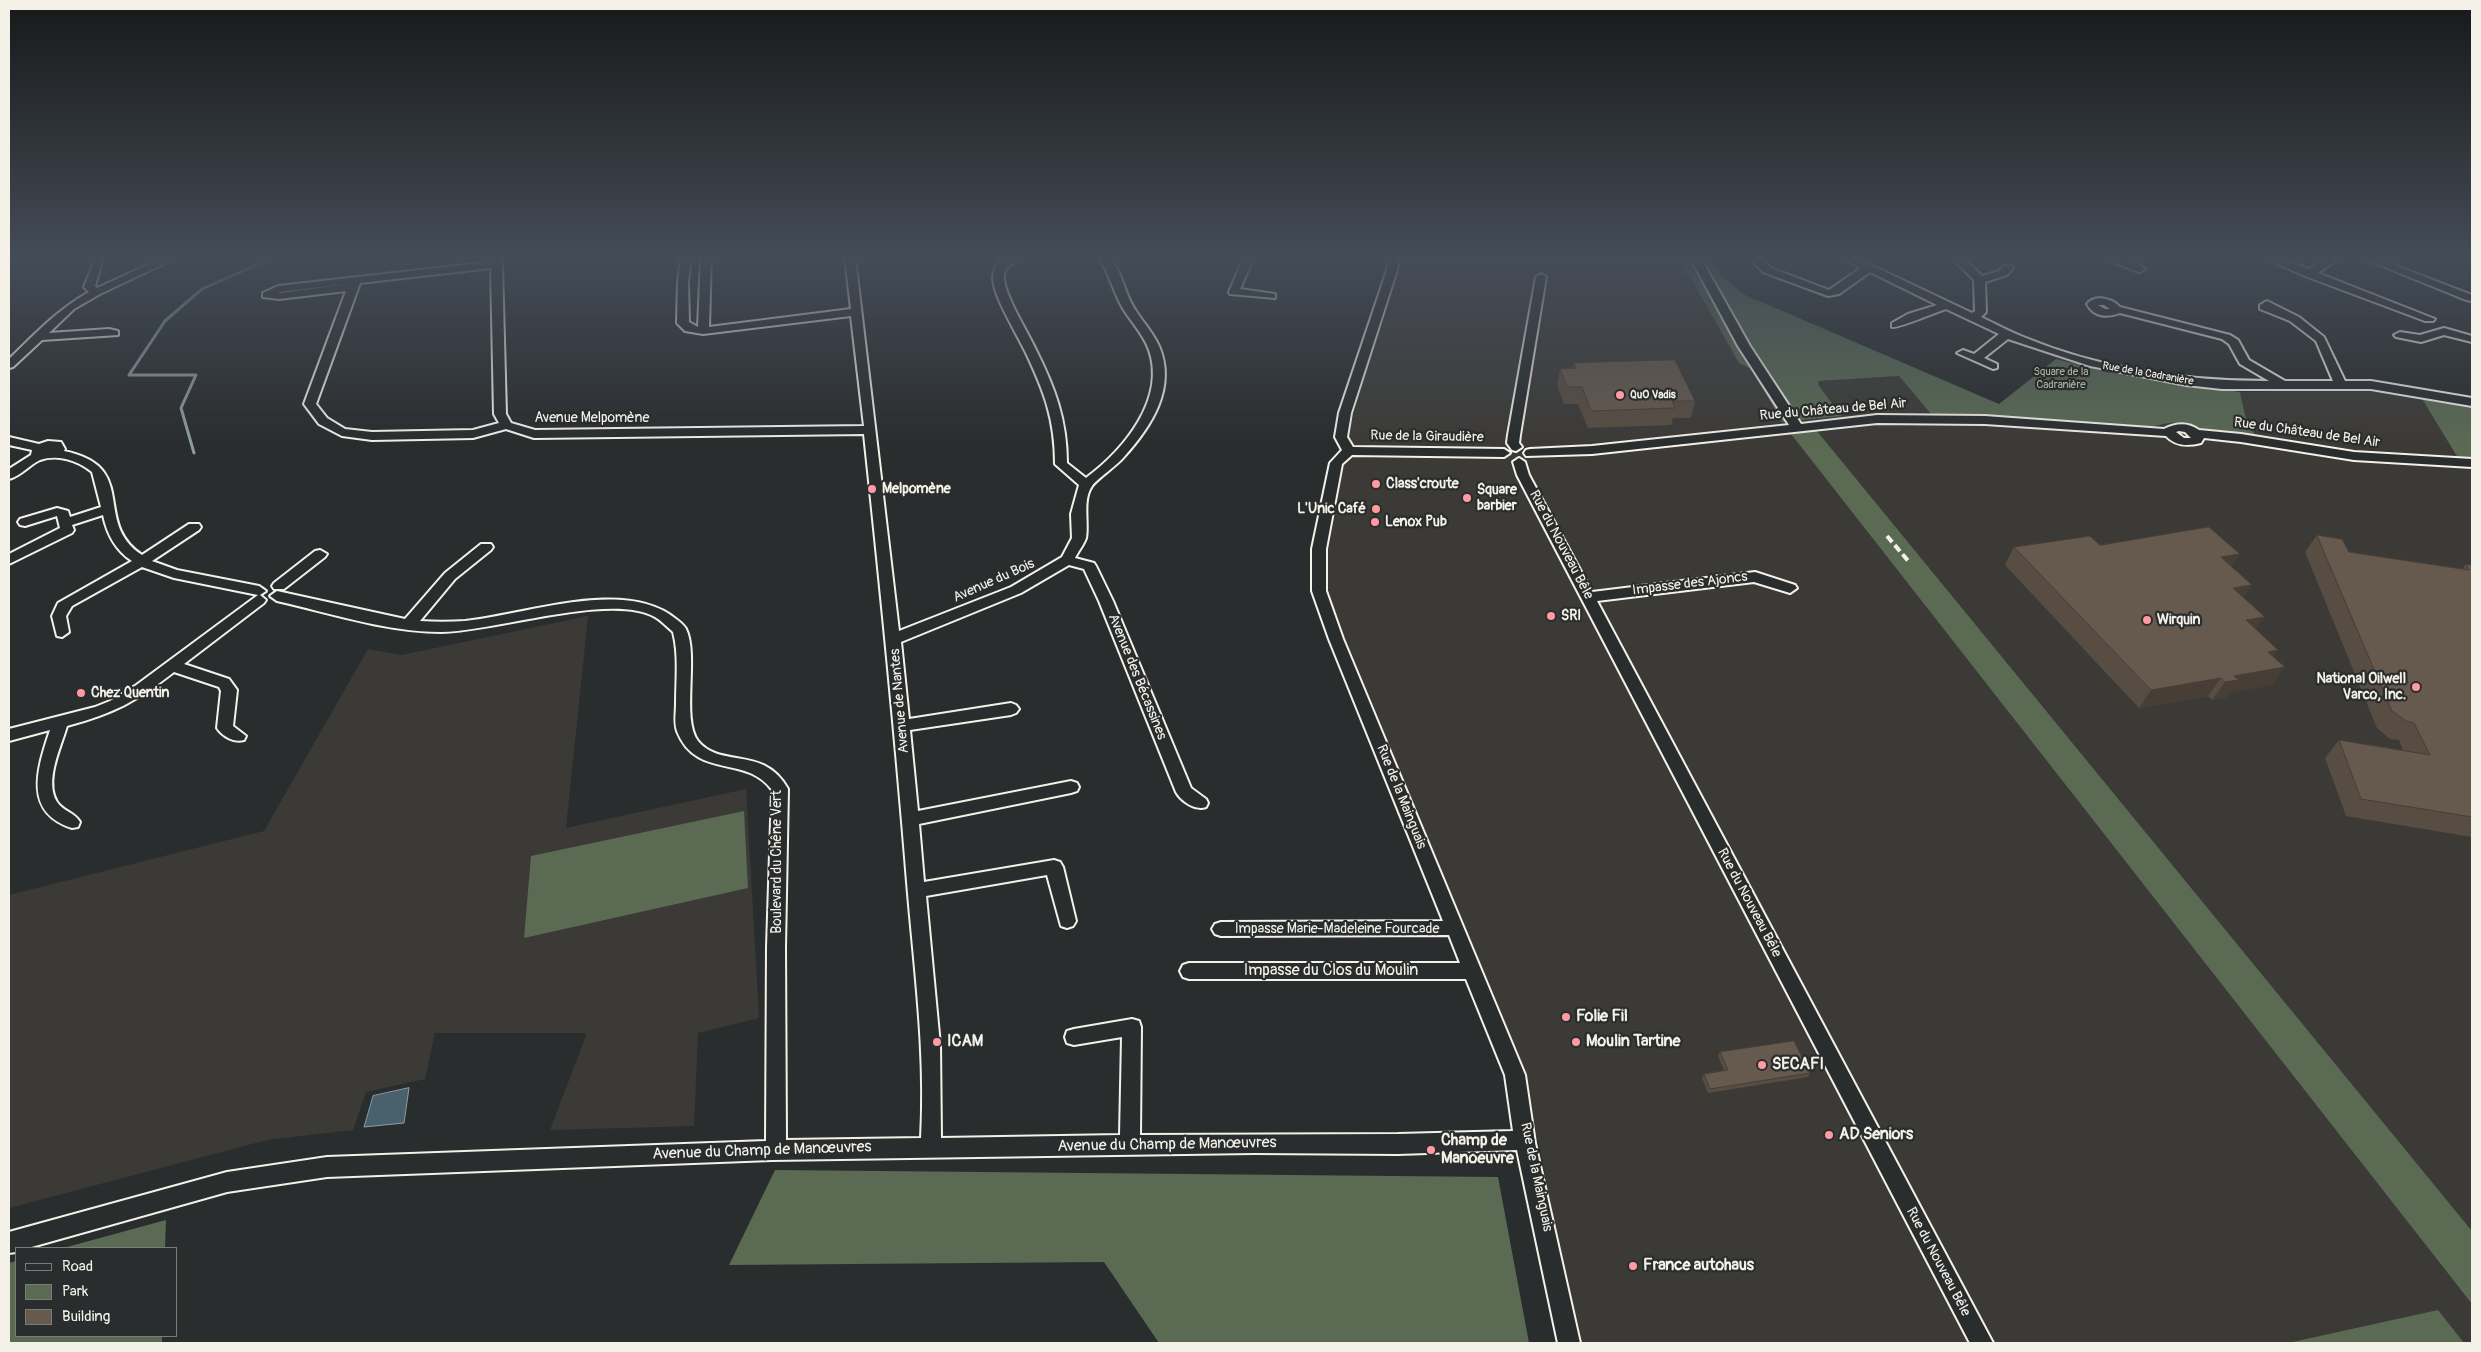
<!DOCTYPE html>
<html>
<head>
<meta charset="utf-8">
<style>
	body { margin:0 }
	#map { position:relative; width:2481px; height:1352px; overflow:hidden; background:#2a2d2e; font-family:Pangolin,sans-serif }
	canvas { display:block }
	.frame { position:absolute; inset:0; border:10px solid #f4f1e8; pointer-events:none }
	.legend { position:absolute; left:15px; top:1247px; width:162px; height:90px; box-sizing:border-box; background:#2a2d2e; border:1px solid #7b7b78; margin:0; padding:6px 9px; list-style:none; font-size:15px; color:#f4f1e8 }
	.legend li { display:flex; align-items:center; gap:10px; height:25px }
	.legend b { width:25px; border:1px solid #7b7b78 }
</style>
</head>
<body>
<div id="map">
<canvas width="2481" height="1352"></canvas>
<div class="frame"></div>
<ul class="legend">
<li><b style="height:6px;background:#2a2d2e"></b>Road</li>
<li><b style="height:14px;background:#5a6a53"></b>Park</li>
<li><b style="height:14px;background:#66594d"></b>Building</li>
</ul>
</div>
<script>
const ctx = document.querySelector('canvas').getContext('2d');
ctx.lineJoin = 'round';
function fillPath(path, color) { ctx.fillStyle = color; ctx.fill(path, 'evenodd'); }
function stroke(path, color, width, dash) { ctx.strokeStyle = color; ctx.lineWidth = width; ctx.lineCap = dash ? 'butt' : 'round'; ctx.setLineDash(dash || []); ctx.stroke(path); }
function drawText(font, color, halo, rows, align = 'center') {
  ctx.font = font + ' Pangolin,sans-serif'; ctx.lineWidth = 4.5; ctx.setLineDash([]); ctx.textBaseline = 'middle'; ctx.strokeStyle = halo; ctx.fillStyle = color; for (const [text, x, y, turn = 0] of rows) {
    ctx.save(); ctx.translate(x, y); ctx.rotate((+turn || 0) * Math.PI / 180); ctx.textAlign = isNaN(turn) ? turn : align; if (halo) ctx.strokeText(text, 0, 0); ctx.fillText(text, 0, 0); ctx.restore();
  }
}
fillPath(new Path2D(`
	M1397,257H1671L1693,282L1739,362L1751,368L1779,419L1842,415L1819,386L1818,381L1899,376L1931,414L2153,427L2166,422L2185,423L2204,431L2254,435L2245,415L2240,392L2377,390L2419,394L2458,458L2472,459V1231L1817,431L1792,435L2472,1304V1343H1578L1539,1144L1314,572L1332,471L1349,431Z
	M588,616L566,828L746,789L759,1018L698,1033L694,1126L550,1130L587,1033H435L425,1079L366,1092L353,1130L267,1140L9,1208V895L264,831L368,649L402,655Z`), '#3c3a37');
fillPath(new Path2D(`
	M1671,257H1708L1721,274L1743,294L1999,404L2056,359L2106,372L2240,392L2245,415L2255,435C2238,434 2219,435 2203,430C2180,424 2178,419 2153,427L1931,414L1899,376L1818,381L1819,386L1842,416L1782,422L1751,369L1739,363L1693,282Z
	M2419,394L2472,404V459L2458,458Z
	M1817,431L2472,1231V1304L1791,434Z
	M744,811L748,888L524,938L531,856Z
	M775,1170L1498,1177L1529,1343H1159L1104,1262L729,1265Z
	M166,1220L165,1248H63Z
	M16,1261V1336H162V1343H9V1263Z
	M2438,1310L2464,1343H2288Z`), '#5a6a53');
const water = new Path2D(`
	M409,1088L404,1123L364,1127L373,1096Z`);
fillPath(water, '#49616d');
stroke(water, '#8d9b9e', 1);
stroke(new Path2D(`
	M194,453L181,408L196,375H129L165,321L202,289L275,257`), '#8d9b9e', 3);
const minor = new Path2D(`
	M96,257H106L102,262L95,286L97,288L165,257H178L100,294L74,309L49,333L109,329L118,331V335L42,340L13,367L9,368V359C34,335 57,310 89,292L84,287Z
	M491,257H501L502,264L506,414L511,423L535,430L864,426L851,316L703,334L685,331L677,323L678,282L681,257H691L688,282L689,322L698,327L701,257H711L709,327L851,309L845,257H855L899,631L1011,587L1062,557L1072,538L1071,514L1079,485L1055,464C1055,419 1044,391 1025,351C1017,334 992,294 993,277C994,261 1006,257 1019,257C1013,264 1004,266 1004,277C1003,293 1029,334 1036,350C1055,388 1067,420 1067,463L1086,478C1124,450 1166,399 1149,350C1143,333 1129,320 1121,305C1112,288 1109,272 1098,257H1109C1123,272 1124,294 1136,311C1143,322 1153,333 1159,346C1177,388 1151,427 1123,458C1116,466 1097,479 1092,486C1082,500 1089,523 1086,538C1084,544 1078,552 1075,558L1094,563L1096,566L1113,601L1191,788L1206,799L1208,803L1206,807C1195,811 1181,801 1176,792L1099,601L1084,569L1069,565L1021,593L901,642L909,719L1011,703L1016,705L1019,709L1016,713L1011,715L910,730L918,811L1071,781L1077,783L1079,787L1077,791L1071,793L919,824L924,882L1054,860L1060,862L1063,867L1076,921L1073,926L1067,928L1061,926L1047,875L926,896L940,1045L941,1138L1120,1135L1122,1037L1074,1045L1067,1043L1065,1037L1067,1031L1074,1029L1132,1019L1139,1021L1141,1027L1140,1135L1398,1134L1513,1131L1505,1075L1466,979H1189L1183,977L1180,971L1183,965L1189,963H1460L1449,935L1221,936L1215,934L1212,929L1215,924L1221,922L1443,921L1329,639L1312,591V549L1330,463L1342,450L1335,437L1339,413L1387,270L1389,257H1399L1397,270L1351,413L1347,437L1353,447L1504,449L1510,453L1504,457L1352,455L1342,464L1326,549V591L1343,639L1525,1075L1535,1143L1580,1343H1558L1517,1150L1398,1154L1254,1153L772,1160L327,1177L227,1192L28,1248H16V1252L9,1253V1232L227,1172L327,1157L766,1141L767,947L772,790C746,754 696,780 677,731C674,722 676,713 676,704C676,681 679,654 673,632C667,627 662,621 655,617C611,592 494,632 441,632C386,632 330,613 277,601L270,596L277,591L405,619L445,573L481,544H491L493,547L491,550L455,579L420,621C435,622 450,622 465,621C525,615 625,577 676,619C680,622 684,625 686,629C699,655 681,719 698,741C721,769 764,745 788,789L785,947L786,1140L921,1138C926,1052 914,967 907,882C895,732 880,583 864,434L534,438L506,429L473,438L372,440L342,436L319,424L304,404L346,291L279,299L263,297V293L278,286L491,262ZM491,268L494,414L499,423L473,430L372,432L345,429L327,418L316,404L360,283ZM348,284L279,293L281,292Z
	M1244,257H1254L1240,289L1275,294V298L1230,294L1229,292Z
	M1690,257H1700L1750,346L1801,424L1877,415L1985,416L2164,429C2176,423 2188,422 2199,430L2241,434L2354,452L2472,459V467L2354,460L2241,442L2204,438L2201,443C2189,446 2176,447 2166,436L1985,424L1877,423L1592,454L1526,456L1524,453L1526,450L1530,449L1592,446L1789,425L1738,346ZM2179,431L2185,432L2191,438H2184L2176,432Z
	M1841,257H1854L1972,313L1975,311L1974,280L1951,257H1962L1982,276L1999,271L2004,266H2012L2013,268L2007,275L1985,282L1986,312L1981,317C1996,324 2010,332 2026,338C2101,369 2187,381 2269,381L2240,364L2229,344L2222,339L2120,313C2107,318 2094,317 2087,304C2095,294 2112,298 2120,307L2230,335L2238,340L2249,360L2285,381H2333L2316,341L2290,321L2260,309V305L2267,301L2299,317L2324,337L2345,381H2371L2472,398V406L2371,389H2222L2186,385L2090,366L2008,339L1984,358L1997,364V368L1993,369L1957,353L1963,350L1974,354L1999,334L1946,309C1936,312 1897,329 1892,327V323L1908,314L1937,305L1870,272L1839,294L1828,296L1763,272L1753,262L1754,260H1762L1771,268L1829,290L1861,268ZM2098,305H2104L2110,309H2105Z
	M2100,257C2115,257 2134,258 2145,269L2140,272L2136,271Z
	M2262,257H2276L2309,269L2329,257H2341L2318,273L2435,319L2433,321H2425L2305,276Z
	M2360,257H2374L2472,295V301L2466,300Z
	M1541,274L1546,277L1520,435L1519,443L1522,447L1516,451L1512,450L1507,443L1508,435L1536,277Z
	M2444,328L2472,336V342L2444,335L2421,342L2396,337L2394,335L2400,332L2420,335Z
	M9,437L39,444L48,441L61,442L65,449L64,451C141,467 91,521 142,555L189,524H199L201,527L199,530L152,561L177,570L259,586L266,591L260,595L266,600L264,603L184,664L229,679L237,690L233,726L246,736L244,740C234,743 222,736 217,728L221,691L219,687L174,672C135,702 115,713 67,726C61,747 44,781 57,802C63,811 75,813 80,822L78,827L72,828C22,812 38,767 50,730L9,741V729L95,707L110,701L135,686L258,595L174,578L142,567L72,606L66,616L69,632L62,637L57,636L52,616L58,603L132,561C115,550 107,534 103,515L72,525L74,530L72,533L9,564V554L60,528L57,516L25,526L20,525L18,522L20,519L57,508L68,511L70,517L101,507L92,472C78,460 57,454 40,460C29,465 21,476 9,479V469L31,455L32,450L9,445Z
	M1519,458L1525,462L1529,475L1592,592L1755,572L1795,585L1797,588L1790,593L1754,582L1597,601L1993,1343H1970L1517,475L1513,462Z
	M320,550L327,554L325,557L284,589H274L272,586L274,583L315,551Z`);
stroke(minor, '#f4f1e8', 4);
fillPath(minor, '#2a2d2e');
stroke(new Path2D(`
	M1887,536L1910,563`), '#f4f1e8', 4, [8, 4]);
fillPath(new Path2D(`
	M1574,363L1695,401L1691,418H1673L1671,425L1588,428L1578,404H1564L1557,385L1560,369L1573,368Z
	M2317,535L2349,552L2462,569L2466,564L2472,565V837L2346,816L2325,758L2339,740L2403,750L2399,740L2390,739L2377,728L2305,552Z
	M2100,545L2231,566L2252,585L2243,597L2256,629L2278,650L2273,656L2272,685L2230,692L2226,698L2212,700L2208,696L2139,708L2005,565L2014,547Z
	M1720,1052L1810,1073L1808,1077L1708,1093L1702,1078L1704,1074L1724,1070L1718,1056Z`), '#584d42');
fillPath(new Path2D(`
	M2240,554L2228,572L2221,557Z
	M2252,585L2240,602L2233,588Z
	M2265,617L2252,634L2246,620Z
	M2278,650L2265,668L2268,652Z
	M2285,667L2272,685L2230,692L2226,698L2212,700L2225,682L2234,676Z
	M2221,678L2208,696L2139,708L2151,690Z`), '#473e36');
const building = new Path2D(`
	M1675,360L1695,401H1672L1675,408L1591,411L1582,387H1567L1560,369L1576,368L1574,363Z
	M2209,527L2240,554L2221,557L2252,585L2233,588L2265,617L2246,620L2278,650L2268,652L2285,667L2234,676L2239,680L2225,682L2221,678L2151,690L2014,547L2090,536L2100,545Z
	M2317,535L2342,539L2349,552L2469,570L2466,564L2472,565V817L2361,799L2339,740L2430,755L2414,723L2406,721L2392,711Z
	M1794,1041L1810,1073L1710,1089L1704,1074L1728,1070L1720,1052Z`);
fillPath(building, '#66594d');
stroke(building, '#473e36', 1);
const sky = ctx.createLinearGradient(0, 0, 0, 446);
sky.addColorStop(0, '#171919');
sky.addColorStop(0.58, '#444c57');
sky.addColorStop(1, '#444c5700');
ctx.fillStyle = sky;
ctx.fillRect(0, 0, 2481, 446);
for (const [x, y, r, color] of [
	[1620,395,5,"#ff9aa2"],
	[1376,484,5,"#ff9aa2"],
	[872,489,5,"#ff9aa2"],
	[1467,498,5,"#ff9aa2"],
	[1376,509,5,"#ff9aa2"],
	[1375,522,5,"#ff9aa2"],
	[1551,616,5,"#ff9aa2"],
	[2147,620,5,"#ff9aa2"],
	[2416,687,5,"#ff9aa2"],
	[81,693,5,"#ff9aa2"],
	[1566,1017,5,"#ff9aa2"],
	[937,1042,5,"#ff9aa2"],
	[1576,1042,5,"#ff9aa2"],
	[1762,1065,5,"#ff9aa2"],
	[1829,1135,5,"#ff9aa2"],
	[1431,1150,5,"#ff9aa2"],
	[1633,1266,5,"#ff9aa2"]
]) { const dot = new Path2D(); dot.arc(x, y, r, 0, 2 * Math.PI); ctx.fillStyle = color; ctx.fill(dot); stroke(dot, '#2a2d2e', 2); }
drawText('11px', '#afb4a5', '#2a2d2e', [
	["Square de la",2061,372],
	["Cadranière",2061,385]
]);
drawText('11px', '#f4f1e8', '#2a2d2e', [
	["Rue de la Cadranière",2148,374,10]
]);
drawText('bold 11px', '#f4f1e8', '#2a2d2e', [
	["QuO Vadis",1630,395]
], 'left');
drawText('14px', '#f4f1e8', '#2a2d2e', [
	["Rue du Château de Bel Air",1833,410,-5],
	["Avenue Melpomène",592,418],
	["Rue du Château de Bel Air",2307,433,8],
	["Rue de la Giraudière",1427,437,1],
	["Rue du Nouveau Bêle",1561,545,62],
	["Avenue du Bois",994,581,-24],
	["Impasse des Ajoncs",1690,584,-7],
	["Avenue des Bécassines",1137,677,68],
	["Avenue de Nantes",900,701,-95],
	["Rue de la Mainguais",1401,797,68],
	["Boulevard du Chêne Vert",777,862,-90],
	["Rue du Nouveau Bêle",1749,903,62],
	["Impasse Marie-Madeleine Fourcade",1337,929],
	["Rue de la Mainguais",1536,1177,78],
	["Rue du Nouveau Bêle",1938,1262,62]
]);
drawText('bold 14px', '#f4f1e8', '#2a2d2e', [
	["Class'croute",1386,484],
	["Melpomène",882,489],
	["Square",1477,490],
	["barbier",1477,506],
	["L'Unic Café",1366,509,"right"],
	["Lenox Pub",1385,522],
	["SRI",1561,616],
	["Wirquin",2157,620],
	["National Oilwell",2406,679,"right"],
	["Varco, Inc.",2406,695,"right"],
	["Chez Quentin",91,693]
], 'left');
drawText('16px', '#f4f1e8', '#2a2d2e', [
	["Impasse du Clos du Moulin",1331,971],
	["Avenue du Champ de Manœuvres",1167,1145,-1],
	["Avenue du Champ de Manœuvres",762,1151,-2]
]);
drawText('bold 16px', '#f4f1e8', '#2a2d2e', [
	["Folie Fil",1576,1017],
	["ICAM",947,1042],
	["Moulin Tartine",1586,1042],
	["SECAFI",1772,1065],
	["AD Seniors",1839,1135],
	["Champ de",1441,1141],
	["Manoeuvre",1441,1159],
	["France autohaus",1643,1266]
], 'left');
</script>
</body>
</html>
